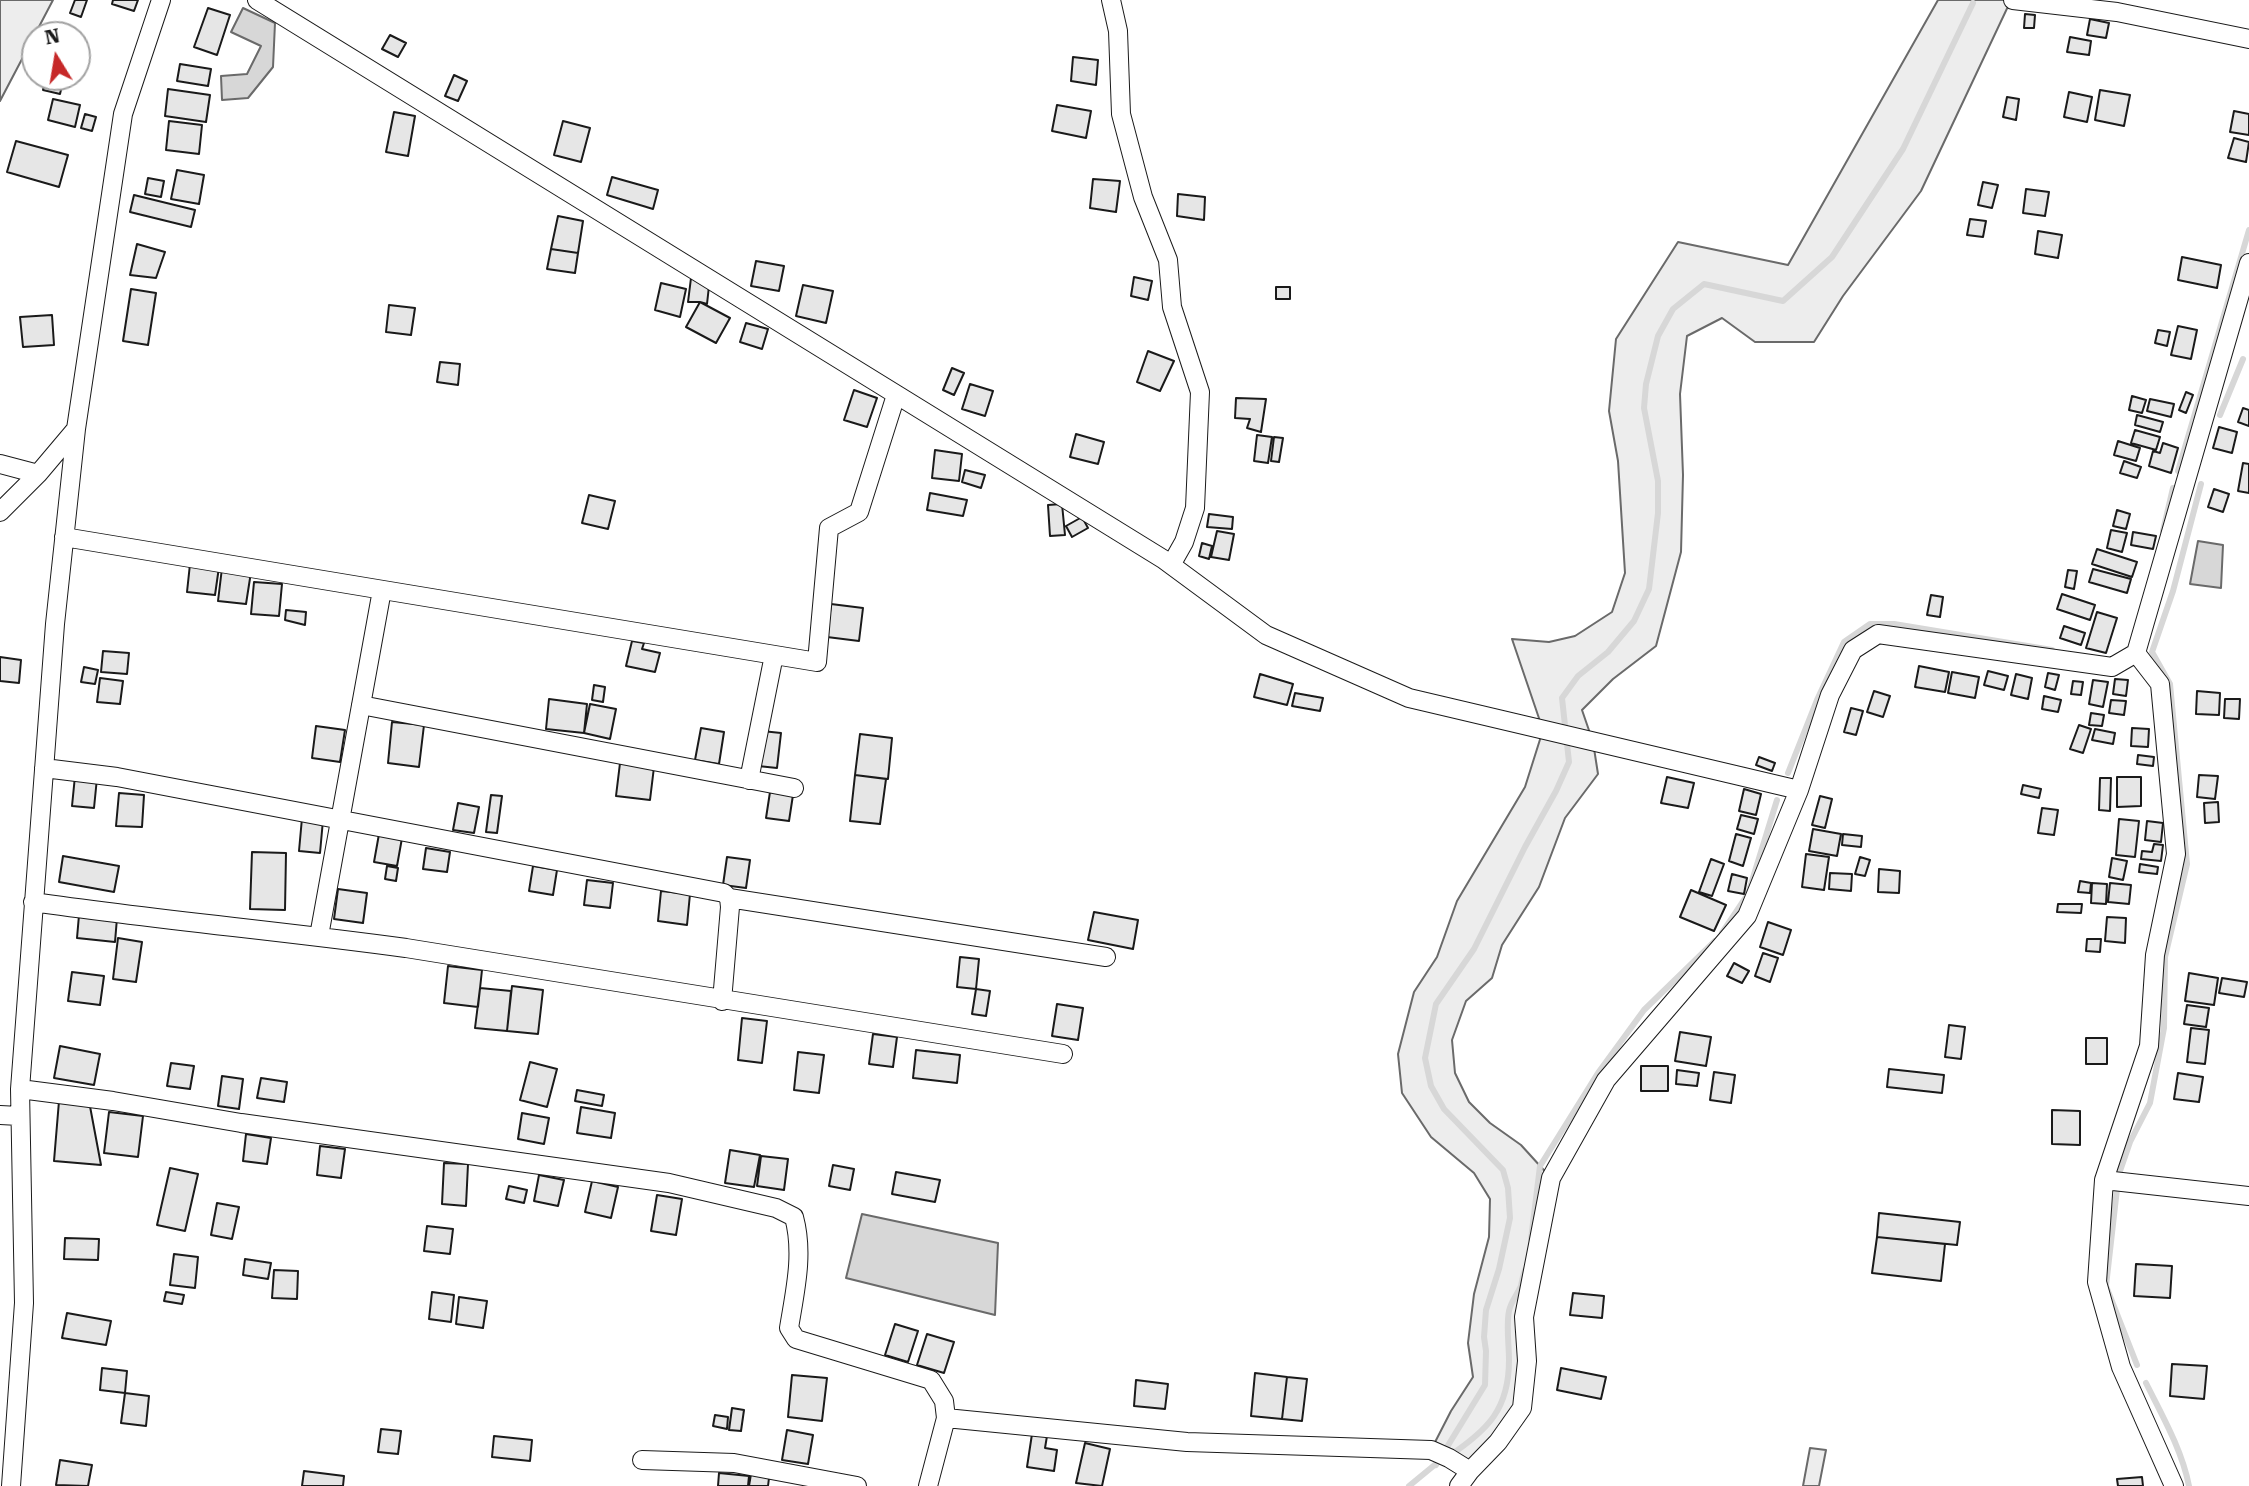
<!DOCTYPE html>
<html>
<head>
<meta charset="utf-8">
<style>
	body { margin:0 }
	#map { position:relative; width:2249px; height:1486px; overflow:hidden; background:#fff; font-family:"Roboto Serif",serif }
	canvas { display:block }
	.north { position:absolute; left:21px; top:21px; width:70px; height:70px; box-sizing:border-box; background:#fff; border:2px solid #a3a3a3; border-radius:50%; rotate:349deg; font-size:19px; font-weight:700; line-height:28px; text-align:center; color:#1a1a1a }
	.north::after { content:''; display:block; margin:auto; width:24px; height:32px; background:#c62828; clip-path:polygon(50% 0,100% 100%,50% 72%,0 100%) }
</style>
</head>
<body>
<div id="map">
<canvas width="2249" height="1486"></canvas>
<div class="north">N</div>
</div>
<script>
const ctx = document.querySelector('canvas').getContext('2d');
ctx.lineJoin = 'round';
function fillPath(path, color) { ctx.fillStyle = color; ctx.fill(path, 'evenodd'); }
function stroke(path, color, width, dash) { ctx.strokeStyle = color; ctx.lineWidth = width; ctx.lineCap = dash ? 'butt' : 'round'; ctx.setLineDash(dash || []); ctx.stroke(path); }
const built = new Path2D(`
	M0,0H53L0,101Z
	M1938,0H2011L1921,191L1843,296L1814,342H1755L1722,318L1687,336L1680,394L1683,475L1681,552L1656,646L1613,679L1582,710L1593,742L1598,774L1565,818L1539,887L1502,945L1492,978L1466,1001L1452,1040L1455,1073L1469,1102L1490,1123L1521,1145L1551,1178L1524,1317L1522,1408L1470,1471L1431,1450L1451,1411L1473,1377L1468,1343L1474,1294L1489,1237L1490,1199L1474,1173L1431,1137L1402,1093L1398,1054L1414,992L1437,957L1457,901L1525,787L1543,730L1512,639L1549,642L1575,636L1612,612L1625,573L1618,461L1609,411L1616,339L1678,242L1788,265Z
	M1810,1448L1826,1450L1819,1486H1803Z`);
fillPath(built, '#ededed');
stroke(built, '#6a6a6a', 2);
const water = new Path2D(`
	M243,8L275,23L273,67L248,98L222,100L221,76L247,74L261,46L231,32Z
	M2198,541L2223,545L2221,588L2190,584Z
	M862,1214L998,1243L995,1315L846,1278Z`);
fillPath(water, '#d7d7d7');
stroke(water, '#6a6a6a', 2);
stroke(new Path2D(`
	M2220,415L2243,359
	M2178,471L2249,230
	M2163,531L2173,488
	M1788,773L1817,700L1844,642L1870,624H1894L2052,650
	M1722,933L1748,894L1777,800
	M2120,1171L2130,1142L2150,1103L2164,1028L2165,957L2187,864L2170,684L2152,652L2173,591L2201,484
	M2117,1189L2106,1286L2137,1365
	M1531,1239L1540,1166L1598,1073L1644,1010L1715,941
	M2146,1383C2162,1415 2182,1450 2189,1486
	M1449,1456C1488,1430 1509,1409 1509,1360C1509,1344 1506,1326 1509,1311C1511,1301 1517,1295 1521,1286C1522,1281 1523,1275 1525,1270
	M1436,1465L1485,1385L1486,1351L1484,1337L1486,1310L1499,1269L1510,1218L1508,1188L1503,1170L1444,1109L1431,1086L1425,1058L1436,1004L1474,949L1525,847L1556,791L1569,762L1562,698L1578,676L1608,652L1634,621L1649,589L1658,513V481L1644,408L1646,384L1658,336L1673,309L1704,284L1783,301L1832,257L1903,149L1973,3
	M1409,1486L1437,1463`), '#d7d7d7', 6);
const building = new Path2D(`
	M75,0H87L81,17L70,13Z
	M113,0H138L134,11L112,4Z
	M208,8L230,15L217,55L194,47Z
	M2025,14L2035,15L2034,28H2024Z
	M2090,19L2109,23L2106,38L2087,35Z
	M390,35L406,43L398,57L382,49Z
	M2070,37L2091,41L2089,55L2067,52Z
	M1073,57L1098,60L1096,85L1071,81Z
	M180,64L211,69L208,86L177,81Z
	M454,75L467,81L458,101L445,96Z
	M46,77H64L60,94L43,90Z
	M168,89L210,95L206,122L165,116Z
	M2100,90L2130,95L2124,126L2095,120Z
	M2069,92L2092,97L2087,122L2064,117Z
	M2007,97L2019,99L2016,120L2003,117Z
	M53,99L80,105L75,127L48,120Z
	M1057,105L1091,111L1086,138L1052,131Z
	M2234,111L2249,114V135L2230,132Z
	M394,112L415,116L408,156L386,152Z
	M85,114L96,117L92,131L81,128Z
	M169,121L202,125L199,154L166,150Z
	M563,121L590,128L581,162L554,155Z
	M2234,138L2249,142L2246,162L2228,158Z
	M16,141L68,155L59,187L7,172Z
	M177,170L204,175L199,204L171,199Z
	M612,177L658,190L653,209L607,195Z
	M148,178L164,181L161,197L145,194Z
	M1093,179L1120,181L1116,212L1090,208Z
	M1983,182L1998,185L1992,208L1978,205Z
	M2026,189L2049,192L2045,216L2023,213Z
	M1178,194L1205,197L1204,220L1177,216Z
	M134,195L195,210L191,227L130,212Z
	M558,216L583,221L578,253L551,249Z
	M1970,219L1986,221L1983,237L1967,235Z
	M2038,231L2062,235L2058,258L2035,254Z
	M137,244L165,252L156,278L130,275Z
	M551,249L578,253L575,273L547,269Z
	M2182,257L2221,265L2217,288L2178,280Z
	M756,261L784,266L779,291L751,286Z
	M1134,277L1152,281L1148,300L1131,296Z
	M691,278L709,286L707,304L700,302H688Z
	M661,283L686,289L680,317L655,310Z
	M803,285L833,291L826,323L796,316Z
	M1276,287H1290V299H1276Z
	M131,289L156,293L148,345L123,341Z
	M700,302L730,318L716,343L686,327Z
	M389,305L415,308L411,335L386,332Z
	M52,315L54,345L23,347L20,317Z
	M746,323L768,329L762,349L740,342Z
	M2178,326L2197,330L2191,359L2171,355Z
	M2158,330L2170,332L2167,346L2155,343Z
	M1148,351L1174,361L1160,391L1137,382Z
	M440,362L460,364L458,385L437,382Z
	M952,368L964,373L954,395L943,390Z
	M970,384L993,391L985,416L962,409Z
	M854,390L877,398L867,427L844,420Z
	M2186,392L2193,395L2186,413L2179,410Z
	M2132,396L2146,400L2142,413L2129,410Z
	M1236,398L1266,399L1261,432L1247,428L1250,419L1235,418Z
	M2150,399L2174,404L2171,417L2147,411Z
	M2243,408L2249,410V426L2238,422Z
	M2137,415L2163,422L2160,432L2135,425Z
	M2219,427L2237,432L2232,453L2213,448Z
	M2135,430L2160,437L2156,450L2131,443Z
	M1076,434L1104,442L1098,464L1070,457Z
	M1257,435L1272,437L1268,463L1254,461Z
	M1274,437L1283,438L1279,462L1271,461Z
	M2118,441L2140,448L2136,461L2114,455Z
	M2163,443L2178,448L2171,473L2149,466L2153,451L2160,453Z
	M935,450L962,454L959,481L932,478Z
	M2124,461L2141,467L2137,478L2120,473Z
	M2243,463L2249,464V493L2238,491Z
	M965,470L985,475L981,488L962,482Z
	M2214,489L2229,494L2223,512L2208,507Z
	M930,493L967,500L963,516L927,510Z
	M589,495L615,501L608,529L582,523Z
	M1062,504L1065,535L1050,536L1048,505Z
	M2117,510L2130,514L2126,529L2113,526Z
	M1209,514L1233,517L1232,529L1207,527Z
	M1082,517L1088,528L1072,537L1066,526Z
	M2111,530L2127,533L2122,552L2107,548Z
	M1217,531L1234,534L1229,560L1211,557Z
	M2133,532L2156,536L2153,549L2131,545Z
	M1202,543L1212,546L1209,559L1199,556Z
	M2097,549L2137,562L2132,577L2092,564Z
	M190,564L219,567L215,595L187,592Z
	M222,568L251,572L246,604L218,601Z
	M2093,569L2131,579L2127,593L2089,582Z
	M2068,570L2077,571L2074,589L2065,587Z
	M254,582L282,584L279,616L251,614Z
	M2062,594L2095,605L2090,620L2057,609Z
	M1931,595L1943,597L1940,617L1927,615Z
	M831,604L863,608L859,641L827,637Z
	M286,610L306,612L305,625L285,620Z
	M2097,612L2117,618L2106,653L2086,648Z
	M2064,626L2085,633L2081,645L2060,638Z
	M632,641L644,643L642,649L660,653L655,672L626,666Z
	M103,651L129,653L127,674L101,672Z
	M0,657L21,660L19,683L0,681Z
	M1919,666L1949,672L1945,692L1915,687Z
	M84,667L98,670L95,684L81,682Z
	M1988,671L2008,676L2004,690L1984,685Z
	M1952,672L1979,677L1975,698L1948,693Z
	M2048,673L2059,675L2055,690L2045,687Z
	M1260,674L1293,684L1287,705L1254,697Z
	M2016,674L2032,678L2028,699L2011,695Z
	M100,678L123,681L120,704L97,702Z
	M2115,679L2128,680L2126,696L2113,694Z
	M2093,680L2108,682L2103,707L2089,704Z
	M2073,681L2083,682L2081,695L2071,694Z
	M594,685L605,687L603,702L592,700Z
	M1874,691L1890,696L1883,717L1867,712Z
	M2197,691L2220,693L2219,715L2196,714Z
	M1295,693L1323,698L1320,711L1292,706Z
	M2044,696L2061,700L2058,712L2042,709Z
	M549,699L587,704L584,733L546,729Z
	M2225,699H2240L2239,719L2224,718Z
	M2111,700L2126,701L2124,715L2109,713Z
	M590,704L616,709L610,739L584,733Z
	M1851,708L1863,711L1856,735L1844,732Z
	M2091,713L2104,715L2102,726L2089,725Z
	M392,722L424,725L419,767L388,763Z
	M2079,725L2091,729L2083,753L2070,749Z
	M316,726L345,730L340,762L312,758Z
	M701,728L724,732L719,764L695,760Z
	M2132,728L2149,729L2148,747L2131,746Z
	M2095,729L2115,733L2113,744L2092,740Z
	M762,731L781,733L777,768L758,766Z
	M860,734L892,738L888,779L855,775Z
	M2138,755L2154,757L2153,766L2137,764Z
	M1759,757L1775,763L1772,771L1756,765Z
	M620,763L654,767L650,800L616,796Z
	M855,775L886,779L880,824L850,821Z
	M2199,775L2218,776L2215,799L2197,797Z
	M75,776L97,778L94,808L72,806Z
	M1667,777L1694,783L1688,808L1661,803Z
	M2117,777H2141V806L2117,807Z
	M2100,778H2111L2110,811L2099,810Z
	M2023,785L2041,789L2039,798L2021,794Z
	M1744,789L1761,794L1756,815L1739,811Z
	M770,792L793,795L789,821L766,818Z
	M119,793L144,795L142,827L116,826Z
	M491,795L502,796L497,833L486,832Z
	M1820,796L1832,799L1825,828L1812,825Z
	M2218,802L2219,822L2205,823L2204,803Z
	M458,803L479,807L474,833L453,830Z
	M2042,808L2058,810L2054,835L2038,833Z
	M1741,815L1758,819L1754,834L1737,829Z
	M302,818L323,820L320,853L299,851Z
	M2119,819L2139,821L2135,857L2116,855Z
	M2147,821L2163,823L2161,842L2145,840Z
	M1813,829L1841,834L1837,856L1809,851Z
	M379,834L402,838L397,866L374,862Z
	M1736,834L1751,838L1743,866L1729,861Z
	M1843,834L1862,836L1861,847L1842,845Z
	M2154,844L2163,845L2161,861L2141,859L2142,851L2152,852Z
	M426,848L450,852L447,872L423,869Z
	M252,852L286,853L285,910L250,909Z
	M1806,854L1829,857L1824,890L1802,887Z
	M63,856L119,866L114,892L59,882Z
	M727,857L750,860L746,888L723,885Z
	M1860,857L1870,860L1865,876L1855,874Z
	M2112,858L2127,861L2123,880L2109,877Z
	M1711,859L1724,864L1712,896L1699,892Z
	M2140,864L2158,867L2157,874L2139,872Z
	M387,866L398,868L396,881L385,879Z
	M533,866L557,870L553,895L529,891Z
	M1879,869L1900,871L1899,893L1878,892Z
	M1830,873L1852,874L1851,891L1829,889Z
	M1732,874L1747,878L1744,894L1728,891Z
	M587,880L613,883L610,908L584,905Z
	M2080,881L2091,883L2090,893L2078,892Z
	M2092,883L2107,884L2106,904L2091,903Z
	M2110,883L2131,885L2129,904L2108,902Z
	M338,889L367,893L363,923L334,919Z
	M1691,890L1726,905L1714,931L1680,917Z
	M661,891L690,894L687,925L658,921Z
	M2058,904H2082L2081,913L2057,912Z
	M1094,912L1138,920L1133,949L1088,940Z
	M79,915L117,918L115,942L77,938Z
	M2107,917L2126,918L2125,943L2105,941Z
	M1768,922L1791,930L1783,955L1760,947Z
	M118,938L142,942L136,982L113,979Z
	M2087,939H2101L2100,952L2086,951Z
	M1763,953L1778,958L1770,982L1755,976Z
	M960,957L979,959L976,989L957,987Z
	M1734,963L1749,971L1742,983L1727,976Z
	M448,966L482,970L478,1007L444,1003Z
	M72,972L104,976L100,1005L68,1001Z
	M2189,973L2218,978L2214,1005L2185,1001Z
	M2222,978L2247,982L2244,997L2219,993Z
	M512,986L543,990L538,1034L507,1031Z
	M480,988L511,991L507,1031L475,1028Z
	M976,989L990,991L986,1016L972,1014Z
	M1057,1004L1083,1008L1078,1040L1052,1036Z
	M2187,1005L2209,1008L2206,1027L2184,1024Z
	M742,1018L767,1021L762,1063L738,1060Z
	M1949,1025L1965,1027L1961,1059L1945,1057Z
	M2191,1028L2209,1030L2205,1064L2187,1062Z
	M1680,1032L1711,1037L1706,1066L1675,1061Z
	M873,1034L897,1037L893,1067L869,1064Z
	M2086,1038H2107V1064H2086Z
	M60,1046L100,1054L94,1085L54,1078Z
	M916,1050L960,1055L957,1083L913,1078Z
	M798,1052L824,1055L819,1093L794,1090Z
	M530,1062L557,1069L547,1107L520,1100Z
	M171,1063L194,1066L190,1089L167,1086Z
	M1641,1066H1668V1091H1641Z
	M1889,1069L1944,1075L1942,1093L1887,1087Z
	M1677,1070L1699,1073L1697,1086L1676,1084Z
	M1714,1072L1735,1075L1731,1103L1710,1100Z
	M2178,1073L2203,1077L2199,1102L2174,1099Z
	M222,1076L243,1079L239,1109L218,1106Z
	M261,1078L287,1082L284,1102L257,1098Z
	M577,1090L604,1095L602,1106L575,1101Z
	M59,1101H89L101,1165L54,1161Z
	M581,1107L615,1113L611,1138L577,1133Z
	M2052,1110L2080,1111V1145L2052,1144Z
	M109,1112L143,1116L138,1157L104,1153Z
	M522,1113L549,1118L544,1144L518,1139Z
	M246,1134L271,1138L267,1164L243,1161Z
	M320,1146L345,1149L341,1178L317,1175Z
	M730,1150L760,1155L754,1187L725,1183Z
	M761,1156L788,1159L784,1190L757,1186Z
	M444,1163L468,1164L466,1206L442,1204Z
	M833,1165L854,1169L850,1190L829,1186Z
	M170,1168L198,1174L185,1231L157,1225Z
	M896,1172L940,1180L935,1202L892,1194Z
	M539,1175L564,1180L558,1206L534,1201Z
	M592,1181L618,1187L611,1218L585,1212Z
	M509,1186L527,1190L524,1203L506,1199Z
	M657,1195L682,1199L676,1235L651,1231Z
	M217,1203L239,1207L232,1239L211,1235Z
	M1879,1213L1960,1222L1957,1245L1877,1237Z
	M427,1226L453,1229L450,1254L424,1251Z
	M1877,1237L1945,1244L1941,1281L1872,1273Z
	M65,1238L99,1239L98,1260L64,1259Z
	M174,1254L198,1257L195,1288L170,1285Z
	M245,1259L271,1263L268,1279L243,1275Z
	M2136,1264L2172,1266L2170,1298L2134,1296Z
	M274,1270L298,1271L297,1299L272,1298Z
	M166,1292L184,1295L182,1304L164,1301Z
	M432,1292L454,1295L451,1322L429,1319Z
	M1573,1293L1604,1296L1602,1318L1570,1315Z
	M459,1297L487,1301L483,1328L456,1324Z
	M67,1313L111,1321L106,1345L62,1338Z
	M895,1324L918,1331L908,1362L885,1355Z
	M927,1334L954,1342L944,1373L917,1365Z
	M2172,1364L2207,1366L2204,1399L2170,1396Z
	M102,1368L127,1371L125,1393L100,1390Z
	M1561,1368L1606,1377L1601,1399L1557,1390Z
	M1255,1373L1287,1377L1282,1419L1251,1416Z
	M792,1375L827,1378L822,1421L788,1417Z
	M1287,1377L1307,1379L1302,1421L1282,1419Z
	M1136,1380L1168,1384L1165,1409L1134,1406Z
	M125,1393L149,1396L146,1426L121,1423Z
	M732,1408L744,1410L741,1431L729,1430Z
	M715,1415L728,1417L727,1429L713,1426Z
	M381,1429L401,1431L398,1454L378,1452Z
	M787,1430L813,1435L808,1464L782,1460Z
	M1032,1434L1047,1436L1045,1448L1057,1450L1054,1471L1027,1467Z
	M494,1436L532,1440L530,1461L492,1457Z
	M1085,1443L1110,1449L1102,1486L1076,1483Z
	M60,1460L92,1465L88,1486L56,1485Z
	M304,1471L344,1476L343,1486H302Z
	M719,1473L749,1476L748,1486H718Z
	M751,1474L769,1478L768,1486H749Z
	M2142,1477L2143,1486H2118L2117,1479Z`);
fillPath(building, '#e6e6e6');
stroke(building, '#1a1a1a', 2);
const minor = new Path2D(`
	M257,0L1163,559L1266,635L1409,698L1799,790L1747,916L1606,1080L1551,1178L1524,1317L1527,1361L1522,1408L1498,1442L1470,1471L1459,1486
	M1111,0L1118,31L1121,114L1143,197L1168,260L1172,307L1200,392L1195,508L1184,542L1171,565
	M2013,0L2117,12L2249,39
	M0,464L38,474
	M0,512L38,474L76,429
	M64,537L817,662L829,528L859,512L896,395
	M2136,653L2249,263
	M361,705L794,788
	M44,768L117,777L724,893L729,898L730,907L722,1001
	M749,780L774,655
	M1799,790L1830,695L1853,650L1878,634L2112,667L2136,653L2160,684L2176,854L2155,955L2149,1046L2104,1180
	M729,898L1106,957
	M33,902C157,920 282,931 406,948L1063,1054
	M319,936L382,590
	M20,1089L113,1101L241,1123L669,1183L776,1208L794,1217C804,1254 795,1291 789,1328L796,1339L931,1380L944,1401L946,1418
	M0,1115L19,1116
	M642,1460L734,1463L857,1486
	M11,1486L24,1303L20,1089L55,624L76,429L123,114L161,0
	M928,1486L946,1418L1187,1442L1431,1450L1449,1458L1470,1471
	M2174,1486L2121,1367L2097,1282L2104,1180L2249,1196`);
stroke(minor, '#1a1a1a', 20);
stroke(minor, '#fff', 18);
</script>
</body>
</html>
